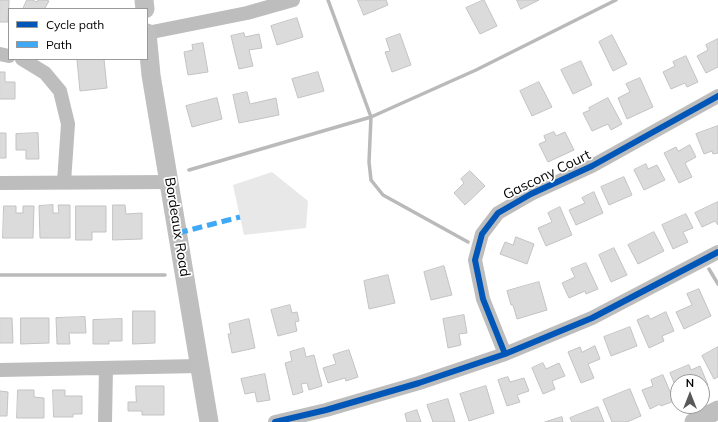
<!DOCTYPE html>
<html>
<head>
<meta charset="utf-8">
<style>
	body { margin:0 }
	#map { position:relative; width:718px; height:422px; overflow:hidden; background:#fff; font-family:Mulish,sans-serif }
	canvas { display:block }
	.legend { position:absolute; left:8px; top:8px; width:140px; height:52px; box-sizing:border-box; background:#fff; border:1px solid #999; margin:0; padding:5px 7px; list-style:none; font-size:12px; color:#000 }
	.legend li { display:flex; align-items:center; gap:8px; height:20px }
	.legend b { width:20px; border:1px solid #999 }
	.north { position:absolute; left:670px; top:374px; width:40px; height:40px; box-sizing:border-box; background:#fff; border:1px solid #999; border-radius:50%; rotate:0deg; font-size:11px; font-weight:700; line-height:16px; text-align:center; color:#000 }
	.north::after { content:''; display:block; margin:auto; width:14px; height:18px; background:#595959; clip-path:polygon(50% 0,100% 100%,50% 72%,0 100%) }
</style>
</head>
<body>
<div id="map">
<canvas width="718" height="422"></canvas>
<ul class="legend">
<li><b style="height:5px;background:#0057b8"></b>Cycle path</li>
<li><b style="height:5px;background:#3fa9f5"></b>Path</li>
</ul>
<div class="north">N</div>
</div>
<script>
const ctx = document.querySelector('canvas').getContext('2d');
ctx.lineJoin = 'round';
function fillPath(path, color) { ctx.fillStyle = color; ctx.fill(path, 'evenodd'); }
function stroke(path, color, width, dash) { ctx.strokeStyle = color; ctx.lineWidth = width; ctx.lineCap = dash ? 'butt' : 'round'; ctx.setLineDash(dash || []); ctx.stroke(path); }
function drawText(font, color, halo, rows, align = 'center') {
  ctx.font = font + ' Mulish,sans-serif'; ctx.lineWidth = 3.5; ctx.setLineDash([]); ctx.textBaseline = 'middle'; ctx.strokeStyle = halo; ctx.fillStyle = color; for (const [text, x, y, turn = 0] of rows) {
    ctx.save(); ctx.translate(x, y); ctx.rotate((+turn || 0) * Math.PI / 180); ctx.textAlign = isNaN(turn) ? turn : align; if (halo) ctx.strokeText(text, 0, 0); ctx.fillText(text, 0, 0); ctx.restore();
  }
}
fillPath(new Path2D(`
	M272,172L308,201L306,228L244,235L233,185Z`), '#e8e8e8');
stroke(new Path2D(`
	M328,0L371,117L369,162L371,180L383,195L468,242
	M189,170L371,117L476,70L616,0
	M709,269L718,284
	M0,275H165`), '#bababa', 3.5);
const building = new Path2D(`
	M0,0H9L8,22H0Z
	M27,0H32L37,2L38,0H46L49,1L45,8L47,9H23Z
	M358,0H386L388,5L364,15Z
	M484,0L497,26L480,34L466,8Z
	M517,0H539L521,9Z
	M297,18L303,37L277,45L271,26Z
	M244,33L245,37L259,34L262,48L249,50L253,66L239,69L231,36Z
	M400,34L411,65L392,72L385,52L390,51L386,39Z
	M612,35L627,64L613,71L599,42Z
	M718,39V67L706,73L697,56L708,50L706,45Z
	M203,43L208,72L188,75L184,52L193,50L192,45Z
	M686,56L698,82L687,87L685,83L671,89L663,72L675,66L673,62Z
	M85,59H104L107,88L80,91L77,60Z
	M581,61L592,85L573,94L561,70Z
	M0,72H5V82H15V99H0Z
	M318,72L324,91L298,98L292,79Z
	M640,78L653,107L627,119L618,98L630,92L626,84Z
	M539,82L552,107L532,116L520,91Z
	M247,92L250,104L276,98L279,115L239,123L233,95Z
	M217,98L222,119L192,127L186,106Z
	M608,98L622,124L611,130L608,124L592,131L583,113L590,110L589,108Z
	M718,126V153L713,154L712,151L704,154L696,134Z
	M554,132L556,136L565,132L574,150L548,162L539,144L546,141L544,136Z
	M0,133H6V158H0Z
	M38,133L39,159H26V150H16V134Z
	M690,145L696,157L685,163L692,177L679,183L664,153L676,147L678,151Z
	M646,164L648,169L657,165L665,180L644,190L634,170Z
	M470,171L485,186L465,205L454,193L464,183L461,179Z
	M624,177L632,195L609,205L601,187Z
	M594,192L603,213L576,225L569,210L585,203L582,198Z
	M718,202V225L715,221L702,227L695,213Z
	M53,205V213H59L58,205H70V238H40L39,206Z
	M113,205H125L126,214L142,213V239L113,240Z
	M4,206H16V213H23V206H34L33,238H3Z
	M76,206H106V232H92V240H76Z
	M560,207L572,235L546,246L538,228L552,222L548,213Z
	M686,214L693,228L683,232L688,242L673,249L662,225Z
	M654,232L664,251L638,264L628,245Z
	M516,237L534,244L527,264L500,254L505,242L513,245Z
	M614,248L627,275L611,282L599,255Z
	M586,263L598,289L586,294L585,291L569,298L562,283L575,277L571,269Z
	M444,266L452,295L431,300L424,272Z
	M388,275L395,303L369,309L364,281Z
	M539,282L547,310L517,319L513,305H511L507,291Z
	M699,289L711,316L684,329L676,312L692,305L687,294Z
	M290,305L292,313L297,312L299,321L295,322L297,331L278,336L271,310Z
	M133,311H155V343L133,344Z
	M666,312L674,331L662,336L664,341L649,348L637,320L648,315L650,319Z
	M464,315L467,333L459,334L461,345L448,348L443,319Z
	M85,317L86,333H69L70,344H57L56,318Z
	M0,318H12L13,343H0Z
	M21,318H49V343L21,344Z
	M122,319V341H109V344H93V320Z
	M249,319L255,348L232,353L228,334H231L229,324Z
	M630,327L637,346L611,356L604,337Z
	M595,346L600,359L588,364L594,378L581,383L568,352L580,347L582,352Z
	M718,347V377L714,379L702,356Z
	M304,348L306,357L314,355L322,386L309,390L307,383L301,384L303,392L293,395L285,363L292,361L290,352Z
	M349,350L358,377L346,381L345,378L328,383L323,368L336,364L333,355Z
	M543,363L546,369L559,363L565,376L552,381L555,389L543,394L532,368Z
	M689,365L691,370L700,366L708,385L702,388V382H678V392L670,373Z
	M265,374L270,400L257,402L255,392L245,394L241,379Z
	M663,375L674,401L661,406L660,404L650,409L642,390L653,386L651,380Z
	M508,377L510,382L524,378L529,391L517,395L520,402L507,406L498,380Z
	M136,386H164V415H142V411H128V402H136Z
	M486,386L494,413L469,421L460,394Z
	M630,389L641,416L627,422H612L603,400Z
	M18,390H34V397L44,398V418H17Z
	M53,390H65V396H82V414H73V417H54Z
	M0,391L8,392L7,416H0Z
	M448,399L455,422H433L427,405Z
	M598,407L604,422H572L570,418Z
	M417,410L421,422H407L405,414Z
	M562,417L563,422H545Z`);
fillPath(building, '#dbdbdb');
stroke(building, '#c3c3c3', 1);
stroke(new Path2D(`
	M147,33L247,13L293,0
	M0,54L9,56
	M22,59L45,73L60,91L68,124L64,182
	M0,183L170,182
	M505,354L483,299L475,260L482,234L498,213L531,194L592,166L718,96
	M0,370L199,366
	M105,422L106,368
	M275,422L326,410L419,383L505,354L592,318L718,252`), '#bdbdbd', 14);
stroke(new Path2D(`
	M144,0L145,9
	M147,33L151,75L209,422
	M694,422L718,410`), '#bfbfbf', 19);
stroke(new Path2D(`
	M178,233L240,217`), '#3fa9f5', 5, [10, 5]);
stroke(new Path2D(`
	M505,354L483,299L475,260L482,234L498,213L531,194L592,166L718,96
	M275,422L326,410L419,383L505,354L592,318L718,252`), '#0057b8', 6);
drawText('14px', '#000', '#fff', [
	["Gascony Court",547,175,-26],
	["Bordeaux Road",177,227,81]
]);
</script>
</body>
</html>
